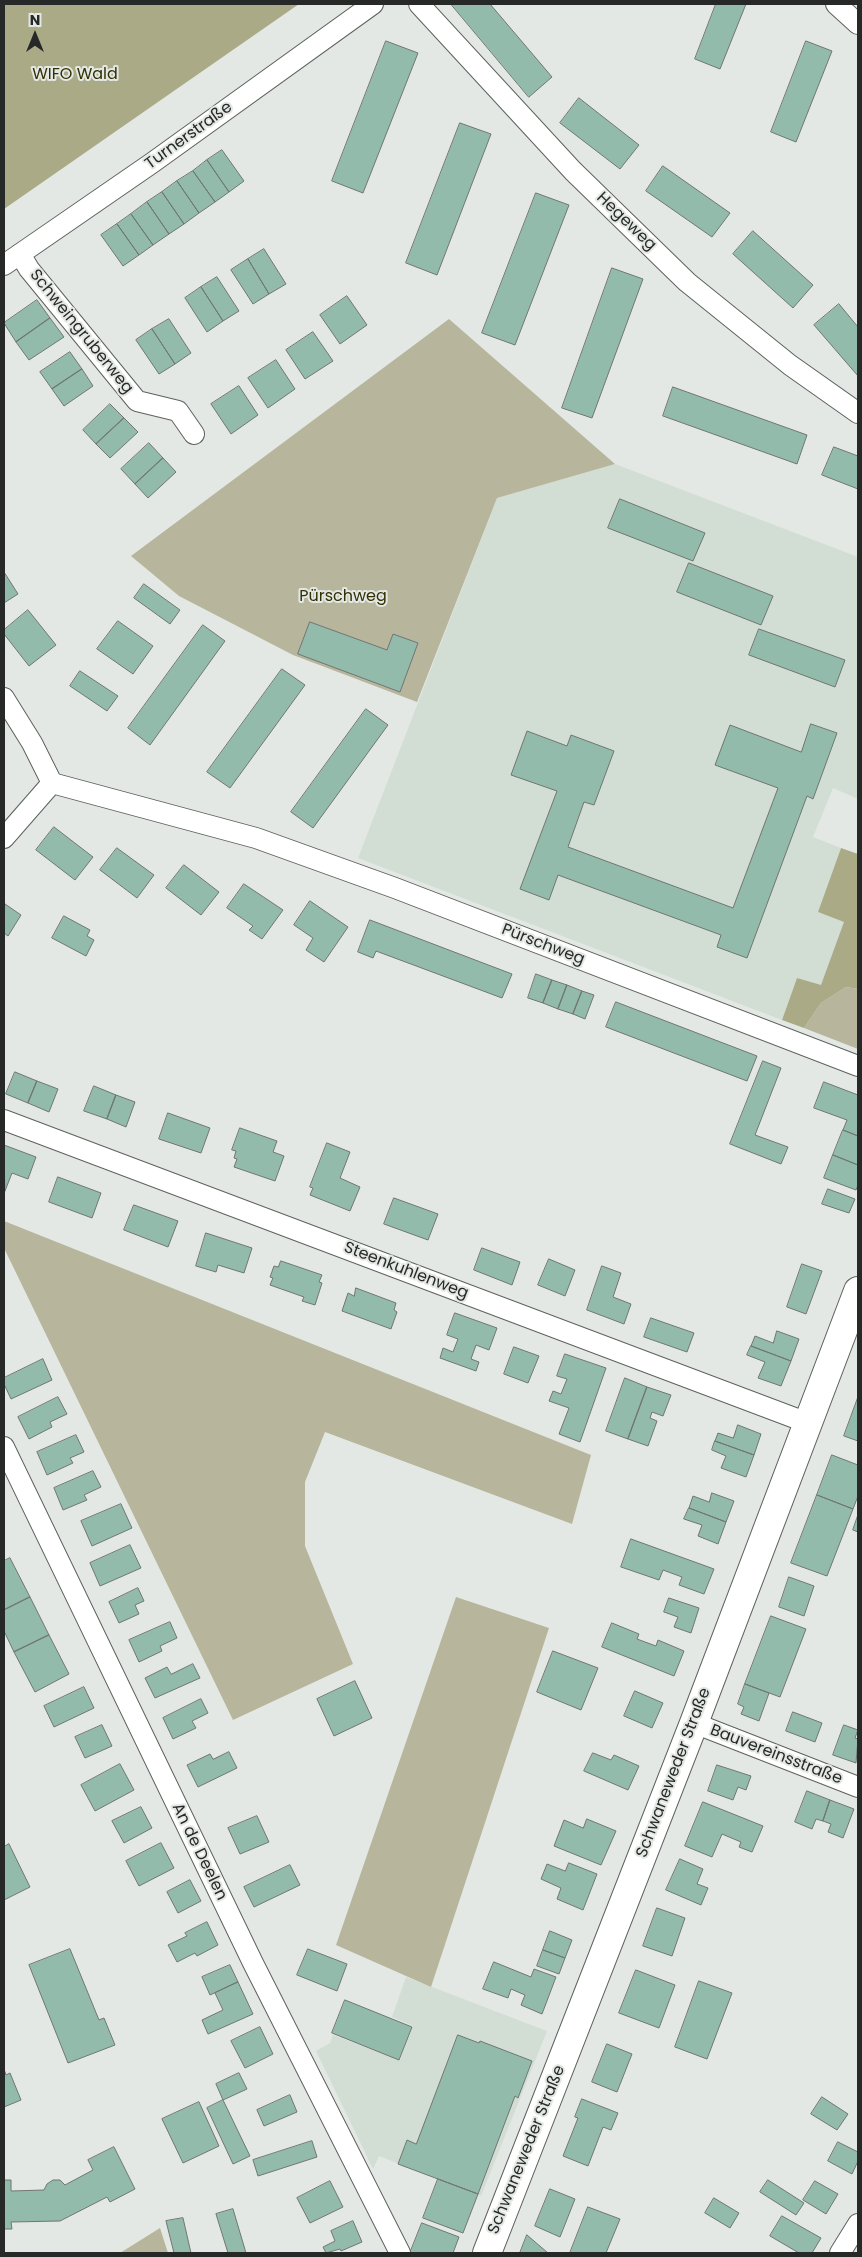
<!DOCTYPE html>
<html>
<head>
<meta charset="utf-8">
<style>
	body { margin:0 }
	#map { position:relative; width:862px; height:2257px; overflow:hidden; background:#e3e8e4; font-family:Poppins,sans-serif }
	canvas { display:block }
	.frame { position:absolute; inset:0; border:5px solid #272928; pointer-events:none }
	.north { position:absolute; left:10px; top:10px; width:50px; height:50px; -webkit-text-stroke:4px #e3e8e4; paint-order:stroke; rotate:0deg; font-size:14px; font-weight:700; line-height:20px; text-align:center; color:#272928 }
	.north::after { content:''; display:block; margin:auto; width:18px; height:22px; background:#272928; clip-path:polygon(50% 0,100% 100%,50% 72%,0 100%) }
</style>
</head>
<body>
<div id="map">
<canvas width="862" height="2257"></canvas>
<div class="frame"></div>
<div class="north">N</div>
</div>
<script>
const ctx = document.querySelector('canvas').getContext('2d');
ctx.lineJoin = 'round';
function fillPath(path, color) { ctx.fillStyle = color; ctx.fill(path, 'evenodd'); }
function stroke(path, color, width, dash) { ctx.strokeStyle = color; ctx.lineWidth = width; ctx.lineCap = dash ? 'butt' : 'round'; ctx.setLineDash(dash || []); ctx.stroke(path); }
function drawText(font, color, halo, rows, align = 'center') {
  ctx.font = font + ' Poppins,sans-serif'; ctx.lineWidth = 4; ctx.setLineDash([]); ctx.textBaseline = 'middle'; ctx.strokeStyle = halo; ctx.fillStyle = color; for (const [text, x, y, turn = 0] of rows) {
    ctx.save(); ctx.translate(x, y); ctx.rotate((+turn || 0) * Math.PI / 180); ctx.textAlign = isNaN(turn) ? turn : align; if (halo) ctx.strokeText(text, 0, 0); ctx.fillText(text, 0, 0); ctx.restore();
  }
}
fillPath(new Path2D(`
	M615,464L858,557V799L833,788L813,837L841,848L818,912L845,922L821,986L797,978L782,1020L358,858L497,498Z
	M406,1977L547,2031L481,2196L379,2156L373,2169L316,2051L330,2043L333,2035L400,2060L413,2026L392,2017Z`), '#d2ded4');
fillPath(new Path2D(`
	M449,319L615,464L497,498L417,702L293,655L179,596L131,556Z
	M846,987L858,989V1049L804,1028L821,1003Z
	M4,1221L591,1455L572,1524L325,1432L305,1482V1546L353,1664L233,1720L4,1248Z
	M456,1597L549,1628L431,1987L336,1945Z
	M160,2228L168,2253H120Z`), '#b7b69c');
fillPath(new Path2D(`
	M4,4H299L4,209Z
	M841,848L858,854V989L846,987L821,1003L804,1028L782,1020L797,978L821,985L844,922L818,912Z`), '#aaaa87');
const building = new Path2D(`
	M451,4H490L552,77L529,97Z
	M716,4H746L720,69L695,59Z
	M386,41L418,53L363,193L332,181Z
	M806,41L832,51L796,142L771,132Z
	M579,98L639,145L620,169L560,123Z
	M460,123L491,134L437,275L406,263Z
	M222,150L244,181L229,192L207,160Z
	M207,160L229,192L215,202L193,171Z
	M663,166L730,213L712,237L646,191Z
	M193,171L215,202L199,213L177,181Z
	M177,181L199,213L184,224L162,192Z
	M162,192L184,224L169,234L147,202Z
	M536,193L569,205L515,345L482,333Z
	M147,202L169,234L153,245L131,214Z
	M131,214L153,245L139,255L117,224Z
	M117,224L139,255L123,266L101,235Z
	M753,231L813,285L793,308L733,254Z
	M264,249L286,284L269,294L248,259Z
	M248,259L269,294L253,304L231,270Z
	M612,268L643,279L592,418L562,408Z
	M217,277L239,311L223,321L201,287Z
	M201,287L223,321L207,332L185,298Z
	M347,296L367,325L340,344L320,315Z
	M37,300L50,318L16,342L4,323Z
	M839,304L858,327V376L814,325Z
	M50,318L64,337L29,360L16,342Z
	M169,319L191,353L175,364L152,329Z
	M152,329L175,364L159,374L136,340Z
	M313,332L333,361L305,379L286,350Z
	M70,352L82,369L52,389L40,372Z
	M276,360L295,389L268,408L248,378Z
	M82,369L93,386L64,406L52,389Z
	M239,386L258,415L231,434L211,404Z
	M673,387L807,435L797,464L663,416Z
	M110,404L124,418L96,444L83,430Z
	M124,418L138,432L110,458L96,444Z
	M149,443L163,458L135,484L121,469Z
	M834,447L858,456V489L822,475Z
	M163,458L176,472L148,498L135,484Z
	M620,499L705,533L693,561L608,528Z
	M689,563L773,596L761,625L677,592Z
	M4,572L18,594L4,603Z
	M144,584L180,610L170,624L134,598Z
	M28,610L56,645L29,666L4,634V630Z
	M118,621L153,646L133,674L97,649Z
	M310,622L387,650L393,634L418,643L400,692L298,654Z
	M203,625L225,641L150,745L128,728Z
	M759,629L845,660L835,687L749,655Z
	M282,669L305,685L230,788L207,772Z
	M80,671L118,696L107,711L70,686Z
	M366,709L388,725L313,828L291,812Z
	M811,724L837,733L813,799L807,796L747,958L717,947L721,935L558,875L549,900L520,889L557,791L511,775L527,731L567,746L571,735L614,751L594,805L584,802L568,847L733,908L778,788L715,765L730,725L801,752Z
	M54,827L93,857L75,880L36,850Z
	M117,848L154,875L137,898L100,870Z
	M184,865L219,892L201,915L166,888Z
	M244,884L283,910L262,939L249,930L253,926L227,908Z
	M310,901L348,927L324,962L306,950L313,938L294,925Z
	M5,904L21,915L8,936L4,933Z
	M64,916L90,930L87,936L94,940L86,956L52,938Z
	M370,920L512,974L502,998L376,951L373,958L358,952Z
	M536,974L552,980L543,1003L528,998Z
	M552,980L567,985L558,1009L543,1003Z
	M567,985L582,991L573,1014L558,1009Z
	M582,991L594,995L585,1019L573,1014Z
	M616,1002L757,1056L747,1081L606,1027Z
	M763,1061L781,1068L755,1135L788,1147L781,1164L730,1144Z
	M15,1072L37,1081L28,1103L6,1094Z
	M37,1081L58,1089L49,1112L28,1103Z
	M824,1082L858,1095V1136L843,1130L847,1120L814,1108Z
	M94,1086L116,1095L107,1119L84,1111Z
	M116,1095L135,1102L126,1127L107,1119Z
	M168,1113L210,1128L201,1153L159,1139Z
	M240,1128L277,1141L273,1152L284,1156L275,1181L234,1167L237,1159L234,1158L236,1151L232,1150Z
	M843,1130L858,1136V1165L833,1155Z
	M327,1143L350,1152L340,1178L360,1187L350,1211L310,1195L313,1188L310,1187Z
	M4,1145L36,1157L28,1179L12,1173L5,1191Z
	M833,1155L858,1165V1185L856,1190L824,1178Z
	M58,1177L101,1193L92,1218L49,1202Z
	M828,1189L855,1199L849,1213L822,1204Z
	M394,1198L438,1214L428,1240L384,1224Z
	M134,1205L178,1221L168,1247L124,1230Z
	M206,1233L252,1248L244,1273L218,1265L216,1272L196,1266Z
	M482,1248L520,1262L512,1285L474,1270Z
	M549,1259L575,1270L565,1296L538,1285Z
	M281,1261L322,1275L319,1282L322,1283L315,1305L302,1301L304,1297L270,1285L273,1278L270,1277L274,1266L278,1267Z
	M802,1264L822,1271L806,1314L787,1307Z
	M602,1266L621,1273L613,1297L631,1304L624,1324L587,1310Z
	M356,1288L396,1303L394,1310L397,1312L391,1329L342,1311L348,1293L354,1296Z
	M455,1313L497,1328L489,1350L476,1345L471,1359L479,1362L476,1371L440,1358L443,1348L453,1352L458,1339L447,1335Z
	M651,1318L694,1333L687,1352L644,1337Z
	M777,1331L799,1339L791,1361L751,1346L755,1336L773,1343Z
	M751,1346L791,1361L781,1386L758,1378L765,1362L747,1355Z
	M514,1347L539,1356L528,1383L504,1374Z
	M565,1354L606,1368L580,1442L559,1434L569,1408L549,1401L553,1391L561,1394L567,1379L557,1376Z
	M43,1359L52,1380L11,1399L4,1384V1378Z
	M625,1378L647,1387L628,1439L606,1431Z
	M647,1387L671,1395L663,1416L652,1412L650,1418L657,1421L648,1446L628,1439Z
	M58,1397L67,1414L50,1422L52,1427L29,1439L18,1417Z
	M858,1397V1441L844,1436Z
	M738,1425L761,1434L754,1455L715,1441L718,1433L733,1438Z
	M76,1435L84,1452L70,1458L73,1463L47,1475L37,1452Z
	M715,1441L754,1455L746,1477L721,1468L726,1456L712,1450Z
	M832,1455L858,1465V1496L853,1509L817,1495Z
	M93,1471L101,1487L84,1495L87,1500L63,1510L54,1488Z
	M712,1493L734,1501L726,1522L689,1508L693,1496L709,1502Z
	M817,1495L853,1509L827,1576L791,1563Z
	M121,1504L132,1528L92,1546L81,1521Z
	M689,1508L726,1522L718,1544L698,1536L702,1525L684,1519Z
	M858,1515V1532L853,1530Z
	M631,1539L714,1569L704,1594L679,1585L682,1577L663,1570L659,1580L621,1567Z
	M130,1545L141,1568L100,1586L90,1563Z
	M10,1558L30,1597L4,1610V1561Z
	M789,1577L814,1586L804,1616L779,1607Z
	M138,1588L144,1601L135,1605L139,1614L119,1623L109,1602Z
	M30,1597L49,1635L14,1652L4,1631V1610Z
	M669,1598L699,1608L691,1633L674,1627L678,1617L664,1612Z
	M771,1616L806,1629L780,1697L745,1684Z
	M170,1622L177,1638L160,1646L162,1651L139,1662L129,1640Z
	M612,1623L639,1634L637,1639L656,1646L658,1640L684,1651L674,1676L602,1647Z
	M49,1635L69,1674L35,1692L14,1652Z
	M553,1651L598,1668L581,1710L537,1692Z
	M193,1664L200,1678L155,1698L145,1678L167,1667L171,1674Z
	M355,1681L372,1718L334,1736L317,1699Z
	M745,1684L769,1693L759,1721L741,1714L744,1707L738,1704Z
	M84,1687L94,1708L54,1727L44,1706Z
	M635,1691L663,1703L652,1728L624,1716Z
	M201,1699L208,1713L192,1721L196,1728L173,1739L163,1718Z
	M793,1712L822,1723L815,1742L786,1731Z
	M102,1725L112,1746L85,1758L75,1737Z
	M844,1725L858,1730L855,1738L858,1739L856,1763L833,1755Z
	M229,1752L237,1768L198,1787L187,1765L210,1754L213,1759Z
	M593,1753L611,1760L614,1755L639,1766L628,1790L584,1771Z
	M120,1764L134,1790L95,1811L81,1785Z
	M717,1765L751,1776L746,1790L738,1787L733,1800L708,1791Z
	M807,1791L830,1800L823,1821L816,1819L812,1829L795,1822Z
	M830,1800L854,1809L843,1838L828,1832L831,1824L823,1821Z
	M703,1802L763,1826L752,1852L739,1847L741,1842L722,1834L712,1857L685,1846Z
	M141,1807L152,1828L124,1843L112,1821Z
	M257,1816L269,1842L240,1854L228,1828Z
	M587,1819L616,1831L601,1865L554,1846L564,1820L583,1828Z
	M161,1843L174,1868L139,1886L126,1861Z
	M9,1844L30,1887L4,1900V1847Z
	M680,1859L703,1869L697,1884L708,1888L701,1905L666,1890Z
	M569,1863L597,1874L583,1910L557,1899L561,1888L541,1879L547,1864L565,1871Z
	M290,1865L300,1885L254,1907L244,1887Z
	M190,1880L201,1901L178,1913L167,1892Z
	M657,1908L685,1918L672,1956L643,1946Z
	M207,1922L218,1945L197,1956L195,1953L177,1962L168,1945L187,1936L185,1933Z
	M550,1931L572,1940L565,1958L543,1950Z
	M70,1949L99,2020L104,2018L115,2045L68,2063L29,1965Z
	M308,1949L347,1964L337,1991L297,1975Z
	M543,1950L565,1958L559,1974L537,1966Z
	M494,1962L531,1977L534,1969L556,1977L542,2014L521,2005L525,1995L511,1989L508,1998L483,1989Z
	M230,1965L238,1982L210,1995L202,1977Z
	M636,1970L675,1985L659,2028L619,2013Z
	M699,1981L732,1993L707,2059L675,2047Z
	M238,1982L253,2014L208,2034L202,2020L223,2010L215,1993Z
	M345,2000L412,2027L399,2060L332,2033Z
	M260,2027L273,2054L245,2068L231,2041Z
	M458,2035L479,2043L480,2041L532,2061L518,2098L515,2096L478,2194L398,2164L407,2140L416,2144Z
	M607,2044L632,2054L617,2092L592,2082Z
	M4,2069L6,2075L10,2073L21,2100L4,2107Z
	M239,2073L247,2089L223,2100L216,2084Z
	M290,2095L297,2112L264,2126L257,2110Z
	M822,2097L848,2114L837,2130L811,2114Z
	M582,2099L618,2113L611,2130L603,2127L588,2166L563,2156L578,2118L575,2117Z
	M223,2100L250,2156L233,2164L207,2108Z
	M199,2102L219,2146L183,2163L162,2119Z
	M312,2141L317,2157L258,2176L253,2160Z
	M838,2142L858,2152V2161L852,2174L828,2161Z
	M114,2147L135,2189L110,2202L107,2197L60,2221L11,2222L12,2229H4V2180H11V2191L44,2190L47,2184L53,2180H60L65,2185L93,2170L88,2160Z
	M438,2179L478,2194L463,2233L423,2218Z
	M768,2180L804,2203L796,2215L760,2192Z
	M330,2181L343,2207L310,2223L297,2198Z
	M815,2181L838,2194L826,2214L803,2200Z
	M550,2189L575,2199L560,2237L535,2226Z
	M714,2198L739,2213L730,2228L705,2213Z
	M588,2207L620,2219L606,2253H570Z
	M233,2209L246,2253H228L216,2214Z
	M782,2216L821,2238L812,2253H799L770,2236Z
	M183,2218L191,2253H174L166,2221Z
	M353,2221L362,2242L341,2251L340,2249L326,2253L323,2247L335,2241L331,2231Z
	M422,2223L459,2237L453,2253H410Z
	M527,2235L548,2253H520Z`);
fillPath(building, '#92bbac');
stroke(building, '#707674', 1);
const street = new Path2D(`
	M419,4L573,171L687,282L790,365L858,413
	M836,4L858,24
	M20,254L29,269L137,401L178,411L194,434
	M4,265L152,163L373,4
	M4,698L32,743L52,783L256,838L395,888L858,1066
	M4,838L52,783
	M4,1120L808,1423
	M4,1447L253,1963L400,2253
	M694,1723L858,1787
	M840,2253L858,2224`);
const secondary = new Path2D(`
	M487,2253L694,1723L858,1291`);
stroke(street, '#5e625e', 22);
stroke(secondary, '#5e625e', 30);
stroke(street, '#fff', 20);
stroke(secondary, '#fff', 28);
drawText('16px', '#333104', '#e3e8e4', [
	["WIFO Wald",75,75],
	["Pürschweg",343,597]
]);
drawText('16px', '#272928', '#e3e8e4', [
	["Turnerstraße",189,136,-36],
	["Hegeweg",626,222,44],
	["Schweingruberweg",81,332,51],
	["Pürschweg",543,945,21],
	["Steenkuhlenweg",406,1271,21],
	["Bauvereinsstraße",776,1755,21],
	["Schwaneweder Straße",674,1773,-69],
	["An de Deelen",199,1852,64],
	["Schwaneweder Straße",527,2150,-68]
]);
</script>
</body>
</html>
